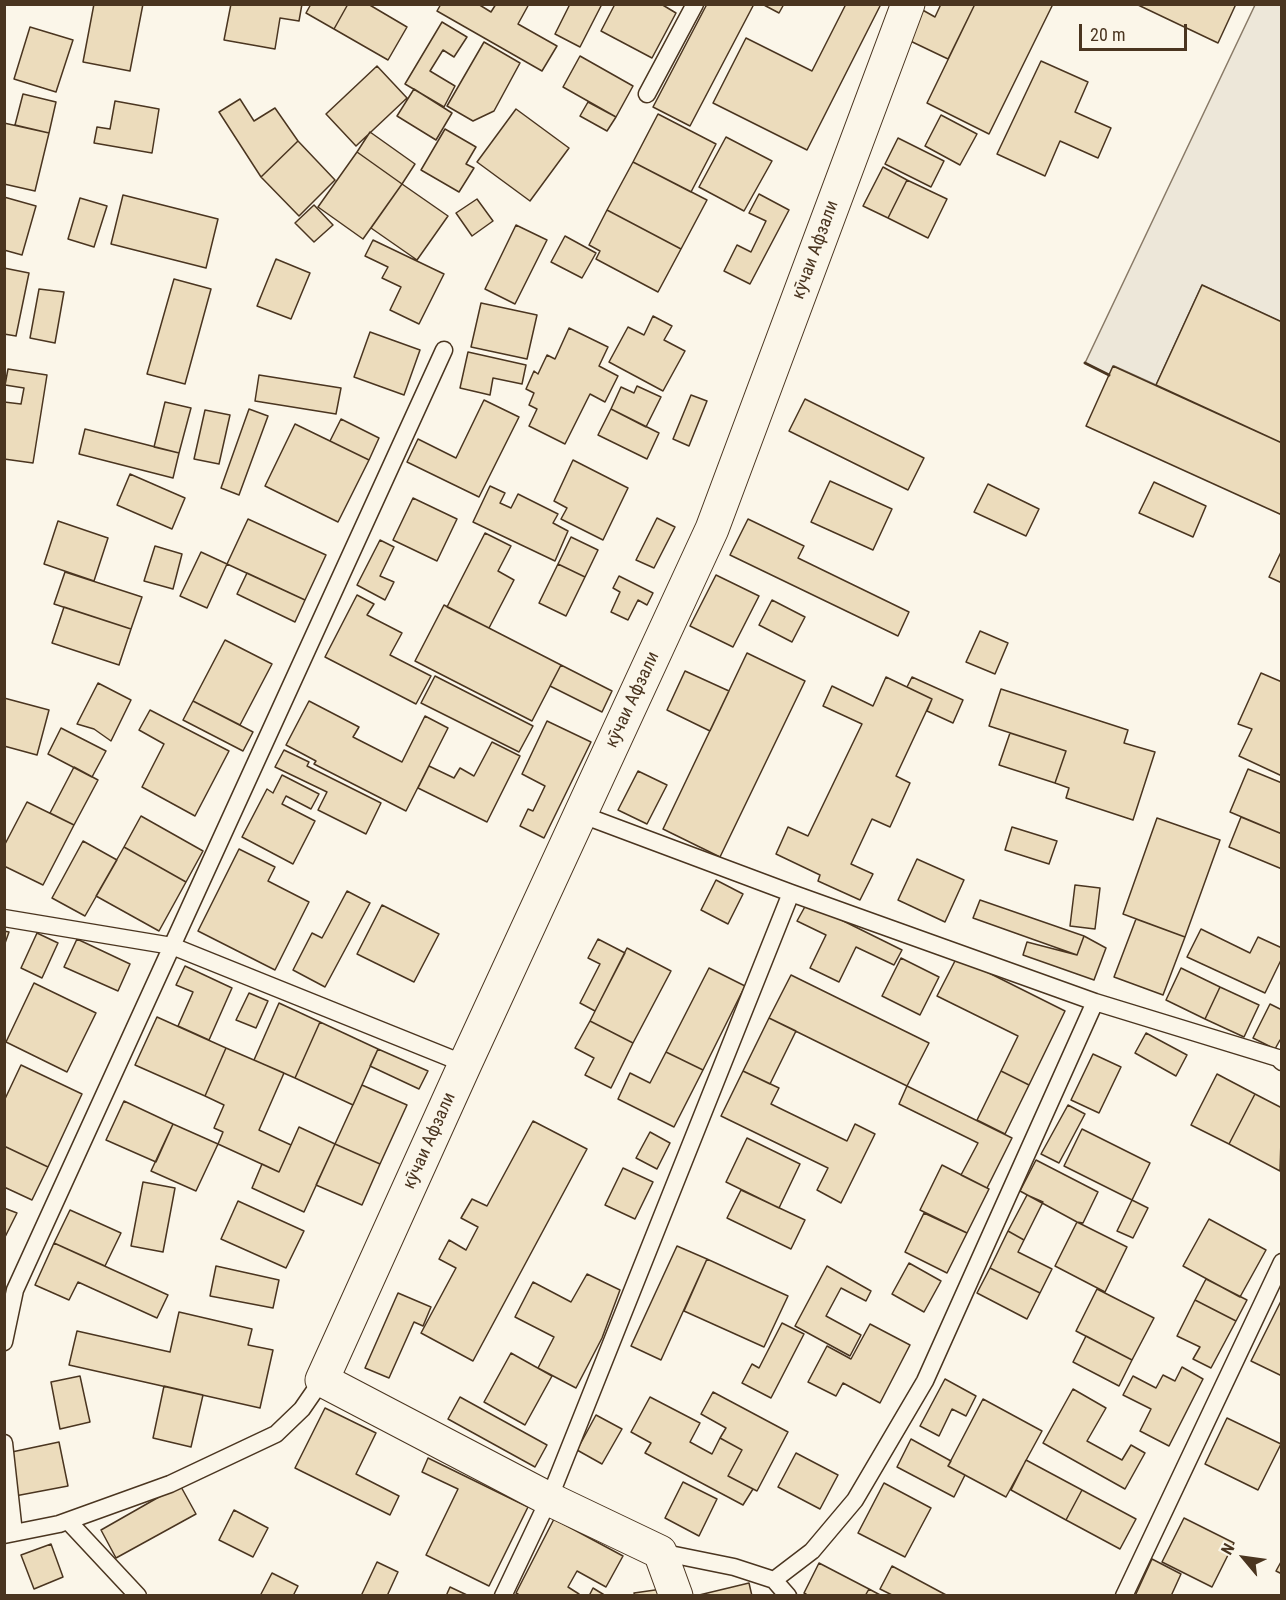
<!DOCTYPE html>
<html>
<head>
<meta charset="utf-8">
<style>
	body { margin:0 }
	#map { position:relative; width:1286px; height:1600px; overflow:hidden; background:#fbf6e9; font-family:"Roboto Condensed",sans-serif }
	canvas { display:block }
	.frame { position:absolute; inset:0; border:6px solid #4a3520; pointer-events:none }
	.north { position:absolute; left:1214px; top:1528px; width:60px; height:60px; -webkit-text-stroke:4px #fbf6e9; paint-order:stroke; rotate:299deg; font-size:16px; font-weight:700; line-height:24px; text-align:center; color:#4a3520 }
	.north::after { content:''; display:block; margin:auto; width:21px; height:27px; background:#4a3520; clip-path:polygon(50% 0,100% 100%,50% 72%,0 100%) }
	.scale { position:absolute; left:1079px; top:24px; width:108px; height:27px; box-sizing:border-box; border:3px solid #4a3520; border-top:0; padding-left:8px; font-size:18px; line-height:21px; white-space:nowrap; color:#4a3520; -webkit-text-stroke:4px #fbf6e9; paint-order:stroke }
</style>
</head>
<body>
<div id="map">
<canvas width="1286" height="1600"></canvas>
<div class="frame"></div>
<div class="north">N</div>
<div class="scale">20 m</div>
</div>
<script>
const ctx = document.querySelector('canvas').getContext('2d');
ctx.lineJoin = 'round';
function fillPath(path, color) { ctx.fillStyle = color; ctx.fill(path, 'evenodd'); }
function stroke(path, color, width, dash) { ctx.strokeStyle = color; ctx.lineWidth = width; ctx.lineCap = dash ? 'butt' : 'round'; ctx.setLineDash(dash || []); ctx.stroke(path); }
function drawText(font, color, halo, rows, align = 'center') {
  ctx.font = font + ' "Roboto Condensed",sans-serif'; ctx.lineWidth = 4.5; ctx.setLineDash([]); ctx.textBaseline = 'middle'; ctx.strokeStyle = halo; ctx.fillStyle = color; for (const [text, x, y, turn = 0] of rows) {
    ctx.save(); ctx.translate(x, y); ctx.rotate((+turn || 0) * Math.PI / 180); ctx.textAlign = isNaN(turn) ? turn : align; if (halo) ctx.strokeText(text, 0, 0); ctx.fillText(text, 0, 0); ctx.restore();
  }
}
const parking = new Path2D(`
	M1255,5H1281V322L1202,285L1156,385L1114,366L1109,375L1085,363Z`);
fillPath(parking, '#ede7d9');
stroke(parking, '#887966', 1.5);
const building = new Path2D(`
	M94,4H143L130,71L83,62Z
	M231,4H302L299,21L280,18L275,49L224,40Z
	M311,4H348L334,29L306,13Z
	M348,4H368L407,27L388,60L334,29Z
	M441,4H478L491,12L496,4H529L518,24L557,46L542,71L437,11Z
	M570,4H602L580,47L555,34Z
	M615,4H661L676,13L652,58L601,31Z
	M707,4H754L690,126L653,107Z
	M762,4H784L779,13Z
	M846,4H881L807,150L713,103L746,38L812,71Z
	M941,4H975L948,59L904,38L919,8L935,17Z
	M975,4H1053L989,134L927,103Z
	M1136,4H1236L1218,43Z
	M442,22L467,37L454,57L443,50L430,71L455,86L444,107L405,84Z
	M30,27L73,40L56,92L14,79Z
	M484,42L520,63L494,111L473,121L447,106Z
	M580,56L633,86L616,117L563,87Z
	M1041,61L1088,82L1075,112L1111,128L1098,158L1060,141L1045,176L997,154Z
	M377,66L407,98L356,146L326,114Z
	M414,89L452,113L436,140L397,116Z
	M23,94L56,102L49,133L15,125Z
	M240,99L254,121L275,108L298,141L261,177L219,112Z
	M115,101L159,109L152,153L94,143L97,127L110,129Z
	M588,102L616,117L607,131L580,116Z
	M516,109L569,148L530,201L477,162Z
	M658,114L716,144L691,192L633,162Z
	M941,115L977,134L960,165L925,146Z
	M4,123L49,133L35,191L4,184Z
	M445,129L476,147L466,164L474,168L459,192L421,170Z
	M370,132L415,164L402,184L357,152Z
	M726,137L772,161L744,211L699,187Z
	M898,138L944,161L931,187L885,164Z
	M298,141L335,180L299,216L261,177Z
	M357,152L402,184L363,239L318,207Z
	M633,162L707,200L681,249L607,210Z
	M883,167L907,180L888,218L863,206Z
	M907,180L947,199L928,238L888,218Z
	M402,184L448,216L417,260L371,228Z
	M759,194L789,210L750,284L724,271L737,245L751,252L766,221L749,213Z
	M123,195L218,219L206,268L111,244Z
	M4,197L36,206L22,255L4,250Z
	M80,198L107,206L94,247L68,239Z
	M477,199L493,221L472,236L456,213Z
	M314,205L333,225L314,242L295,223Z
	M607,210L681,249L658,292L596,259L600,251L589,245Z
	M516,225L547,240L515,304L485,289Z
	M565,236L596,253L582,278L551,262Z
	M373,240L444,274L419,324L390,310L401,287L382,278L388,267L365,256Z
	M276,259L310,273L291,319L257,306Z
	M4,268L29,273L16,336L4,334Z
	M174,279L211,289L185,384L147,374Z
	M1202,285L1282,322V443L1156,385Z
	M39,289L64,292L55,343L30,338Z
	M481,303L537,315L527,359L471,347Z
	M653,316L672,326L664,340L685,351L663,391L609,362L628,327L644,335Z
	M569,328L608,347L599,366L618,376L605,402L590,394L565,444L529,426L537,409L529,405L534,393L526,389L534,371L538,374L547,355L555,359Z
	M370,332L420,350L404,395L354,377Z
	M468,352L526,365L522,384L493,378L490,395L460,388Z
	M1113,366L1282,443V515L1086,426Z
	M8,369L47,375L33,463L4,459V402L21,404L24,388L5,385Z
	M259,375L341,388L336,414L255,401Z
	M637,386L661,397L646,427L611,409L621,387L634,393Z
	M691,395L707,401L689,446L673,439Z
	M805,399L924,458L908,490L789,431Z
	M484,400L519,417L479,497L407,462L418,439L456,458Z
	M165,402L191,408L179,453L154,447Z
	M249,409L268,416L239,495L221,488Z
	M611,409L659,433L647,459L598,435Z
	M205,410L230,415L219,464L194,459Z
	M341,419L379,438L369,460L330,441Z
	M295,424L369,460L338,522L265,486Z
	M85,429L179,453L173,478L79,454Z
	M573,460L628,488L603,540L561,519L567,508L554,501Z
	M130,474L185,498L172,529L117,505Z
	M830,481L892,509L873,550L811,522Z
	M1154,482L1206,506L1193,537L1139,513Z
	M988,484L1039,509L1026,536L974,512Z
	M490,486L505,493L500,503L511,508L518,494L558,514L553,523L568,531L555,561L473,522Z
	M413,498L457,519L437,561L393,540Z
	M657,518L675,527L654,568L636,560Z
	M248,519L326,555L305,600L227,564Z
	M748,519L804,546L798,558L909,612L898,636L730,555Z
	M58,521L108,538L94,581L44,564Z
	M485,533L511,546L498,571L514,580L489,628L447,607Z
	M571,537L598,550L585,577L558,564Z
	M380,540L394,547L380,576L394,582L385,600L357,585Z
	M155,546L182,554L173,589L144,581Z
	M201,552L227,564L207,608L180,596Z
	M1281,552H1282V583L1269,577Z
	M558,564L585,577L566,616L539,603Z
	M65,572L142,597L131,629L54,604Z
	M247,573L305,600L295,622L237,594Z
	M716,575L759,596L733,647L690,626Z
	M619,576L653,593L647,605L638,600L628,620L611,612L620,592L613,588Z
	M357,595L374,604L367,615L402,633L390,655L431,676L416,704L325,657Z
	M772,600L805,617L792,642L759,625Z
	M444,605L561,665L532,721L415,661Z
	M64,607L131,629L119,665L52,643Z
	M980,631L1008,643L995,674L966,662Z
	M225,640L272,664L240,725L193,701Z
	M747,653L805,681L720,857L663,829Z
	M561,665L612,691L602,712L550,686Z
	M685,671L729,691L710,731L667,710Z
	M1261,673L1282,682V776L1239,756L1252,729L1238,724Z
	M435,676L533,726L519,752L421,703Z
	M886,677L932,699L896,776L910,783L890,827L872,819L851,864L873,874L860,900L818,881L820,875L776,854L788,827L808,836L862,724L823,706L832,686L873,706Z
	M912,677L963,700L953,723L927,711L932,699L907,687Z
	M98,683L131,700L111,741L94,729L77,724Z
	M1001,689L1128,730L1124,743L1155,752L1133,820L1066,798L1069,788L1055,783L1066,751L989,726Z
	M4,698L49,710L37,755L4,746Z
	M193,701L253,732L243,751L183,720Z
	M309,701L359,727L353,737L402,762L425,716L448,728L406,811L314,764L316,761L286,745Z
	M150,710L229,751L195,816L142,787L164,744L139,730Z
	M547,721L591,742L544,838L520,826L528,809L533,811L545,786L522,774Z
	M61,728L106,751L92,777L48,754Z
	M1010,733L1066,751L1055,783L999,765Z
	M492,742L520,756L487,822L418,788L429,766L454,778L460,768L474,776Z
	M284,750L309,762L307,766L381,803L366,834L318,810L327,792L275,767Z
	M74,767L98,780L74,825L50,813Z
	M1248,769L1282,783V834L1230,812Z
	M638,771L667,785L647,824L618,810Z
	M282,775L319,794L311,809L286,796L282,804L315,821L293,864L242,837L267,789L273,793Z
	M27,802L74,825L43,885L4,866V846Z
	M141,816L203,851L186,882L124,847Z
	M1241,817L1282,834V869L1229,847Z
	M1157,818L1220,840L1185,937L1123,914Z
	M1012,827L1057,841L1049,864L1005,850Z
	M83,841L117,860L85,916L52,898Z
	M124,847L186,882L159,931L96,896Z
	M239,849L275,867L268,881L309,902L275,970L198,931Z
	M917,859L964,880L945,922L898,900Z
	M716,880L743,894L728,924L701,910Z
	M1075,885L1100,888L1095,929L1070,926Z
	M347,891L370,903L325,987L293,970L312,933L322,938Z
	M980,900L1084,936L1077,955L973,918Z
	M807,903L902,950L894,965L856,947L839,982L810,968L826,935L797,921Z
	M382,905L439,934L414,982L357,954Z
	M1136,919L1185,937L1163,995L1114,977Z
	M1201,929L1250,953L1258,937L1282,948V958L1265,993L1187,957Z
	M4,931L9,932L4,946Z
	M37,933L58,943L42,978L21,968Z
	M1084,936L1106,948L1094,980L1023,955L1027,942L1077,955Z
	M77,939L130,964L118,991L64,967Z
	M598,939L625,953L595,1011L580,1003L600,964L588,958Z
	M627,948L671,971L633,1043L590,1021Z
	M957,957L1065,1011L1029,1085L1001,1071L1018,1036L937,996Z
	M901,958L939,977L920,1015L882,996Z
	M185,966L232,988L209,1040L178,1026L193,992L176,985Z
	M709,968L745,986L703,1070L666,1052Z
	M1181,968L1220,987L1205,1019L1166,1000Z
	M791,975L929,1043L907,1086L769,1018Z
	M34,983L96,1013L67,1072L6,1042Z
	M1220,987L1259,1005L1244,1037L1205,1019Z
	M249,993L268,1001L256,1028L236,1020Z
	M279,1003L320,1022L295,1078L254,1060Z
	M1270,1004L1282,1010V1040H1280L1275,1049L1253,1038Z
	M157,1017L226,1048L205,1096L135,1065Z
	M769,1018L796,1031L770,1084L743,1071Z
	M590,1021L633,1043L611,1088L585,1075L594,1058L575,1048Z
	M320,1022L378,1049L353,1105L295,1078Z
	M1146,1033L1187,1055L1176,1076L1135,1053Z
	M226,1048L284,1073L259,1130L291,1145L279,1172L218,1144L223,1132L214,1128L224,1105L205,1096Z
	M378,1049L428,1071L419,1089L370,1066Z
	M666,1052L703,1070L674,1127L618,1099L630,1073L650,1083Z
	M1093,1054L1121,1067L1099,1113L1071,1100Z
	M21,1065L82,1094L48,1167L4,1146V1101Z
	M743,1071L779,1088L771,1104L847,1141L855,1124L875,1134L841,1203L817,1190L828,1168L721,1116Z
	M1001,1071L1029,1085L1005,1134L977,1120Z
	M1217,1074L1255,1094L1229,1144L1191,1125Z
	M362,1085L407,1105L380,1164L335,1144Z
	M907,1086L1012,1138L987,1188L961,1175L978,1143L899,1104Z
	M1255,1094L1282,1108L1280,1171L1229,1144Z
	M124,1101L173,1124L156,1162L106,1140Z
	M1068,1105L1085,1114L1059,1163L1041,1154Z
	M533,1121L587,1149L473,1361L421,1333L456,1268L439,1259L449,1240L466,1250L478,1227L461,1218L472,1199L487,1206Z
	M173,1124L218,1144L196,1191L151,1171Z
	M299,1127L335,1144L304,1212L252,1188L262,1164L279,1172Z
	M1082,1129L1150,1163L1132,1200L1064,1166Z
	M650,1132L670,1143L657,1169L636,1158Z
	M747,1138L800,1164L779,1208L726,1182Z
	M335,1144L380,1164L362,1205L316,1185Z
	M4,1146L48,1167L32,1200L4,1187Z
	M1036,1160L1098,1192L1083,1223L1077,1222L1020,1191Z
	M942,1165L989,1189L967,1233L920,1210Z
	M623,1168L653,1182L635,1219L605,1205Z
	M143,1182L175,1188L163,1252L131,1246Z
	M741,1190L805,1220L791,1249L727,1218Z
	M1027,1195L1043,1202L1024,1240L1008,1231Z
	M1132,1200L1148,1208L1133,1238L1117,1231Z
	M238,1201L304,1231L286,1268L221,1239Z
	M4,1208L17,1213L4,1239Z
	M70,1210L121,1233L105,1266L54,1243Z
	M924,1213L967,1233L947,1273L905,1252Z
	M1209,1219L1266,1250L1240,1297L1183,1266Z
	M1077,1222L1127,1247L1105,1292L1055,1266Z
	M1008,1231L1024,1240L1018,1252L1052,1269L1040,1293L990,1268Z
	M54,1243L168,1295L157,1318L78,1282L69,1300L35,1285Z
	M677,1246L707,1259L661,1360L631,1346Z
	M707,1259L788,1296L764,1347L684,1311Z
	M909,1263L941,1281L924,1312L892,1294Z
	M216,1266L279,1280L273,1308L210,1296Z
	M827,1266L871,1291L866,1301L841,1288L826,1316L861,1335L850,1356L795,1326Z
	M990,1268L1040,1293L1027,1319L977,1293Z
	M587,1274L620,1290L602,1338L576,1388L538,1368L554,1337L515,1317L533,1282L571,1302Z
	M1206,1279L1247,1300L1236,1321L1195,1300Z
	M1097,1289L1154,1318L1132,1360L1076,1331Z
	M398,1293L431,1307L423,1326L414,1322L389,1378L365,1368Z
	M1195,1300L1236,1321L1211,1368L1193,1359L1200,1347L1177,1336Z
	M1281,1301H1282V1376L1251,1361Z
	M179,1312L252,1329L248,1345L273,1350L260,1408L69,1365L77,1331L170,1352Z
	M782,1323L804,1334L771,1398L742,1383L752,1364L759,1368Z
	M870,1324L910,1345L880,1403L843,1383L836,1396L808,1382L827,1346L851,1359Z
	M1086,1336L1132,1360L1119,1386L1073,1362Z
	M511,1353L552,1376L525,1425L484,1402Z
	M1182,1367L1203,1379L1169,1446L1140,1431L1151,1409L1123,1395L1133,1376L1156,1388L1163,1375L1175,1381Z
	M80,1376L90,1422L60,1429L51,1382Z
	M945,1379L976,1396L966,1416L952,1409L939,1436L920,1426Z
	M164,1386L203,1395L191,1447L153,1438Z
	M1073,1389L1106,1408L1087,1441L1122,1460L1131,1445L1145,1453L1125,1489L1043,1443Z
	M713,1392L788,1432L757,1491L728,1476L742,1450L720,1438L726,1428L701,1414Z
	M460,1397L547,1445L535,1467L448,1419Z
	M650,1397L700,1423L690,1442L712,1454L720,1438L742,1450L728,1476L753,1489L743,1505L645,1453L651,1443L631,1432Z
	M983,1399L1042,1431L1006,1497L948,1466Z
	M325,1408L376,1433L356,1474L399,1496L390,1515L295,1468Z
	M596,1415L622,1429L602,1464L577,1450Z
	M1227,1418L1281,1444L1258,1490L1205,1464Z
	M911,1439L951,1461L948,1466L965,1475L954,1497L897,1467Z
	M59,1442L68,1486L15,1496L7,1453Z
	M796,1453L838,1475L820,1509L778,1487Z
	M428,1458L528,1507L489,1586L426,1555L458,1489L422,1472Z
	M1026,1460L1082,1490L1066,1520L1011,1490Z
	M683,1482L717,1499L699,1536L665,1518Z
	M884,1483L931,1508L905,1557L858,1533Z
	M180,1485L196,1514L116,1558L101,1530Z
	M1082,1490L1136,1519L1120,1549L1066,1520Z
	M234,1510L268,1528L253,1557L219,1540Z
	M1184,1518L1234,1543L1212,1587L1162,1562Z
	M554,1519L623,1556L606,1587L577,1571L568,1587L579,1594L578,1596H521L516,1593Z
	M51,1544L63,1577L34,1589L21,1555Z
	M1152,1559L1181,1574L1171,1596H1135Z
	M1282,1560V1574L1276,1571Z
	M377,1562L398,1572L387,1596H361Z
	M819,1563L869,1589L865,1596H809L804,1593Z
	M892,1566L948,1596H894L880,1589Z
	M272,1573L298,1586L293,1596H260Z
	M749,1583L752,1596H695Z
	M450,1587L469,1596H446Z
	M593,1588L606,1596H589Z
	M662,1589L663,1596H635L634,1593Z
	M869,1589L882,1596H865Z`);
fillPath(building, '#ecdcbc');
stroke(building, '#4a3520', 1.5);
const service = new Path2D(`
	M647,94L695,4
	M580,814L791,893L1095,1002L1278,1058L1282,1062
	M4,918L172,946L465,1064
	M4,1342L15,1290L444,350
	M4,1443L14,1533
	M68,1521L138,1596
	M4,1535L59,1524L170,1484L276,1434L302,1409L322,1380
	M660,1552L734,1567L774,1580L788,1596
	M774,1580L812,1551L855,1500L925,1381L1095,1002
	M503,1596L549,1499L791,893
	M1124,1596L1282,1262`);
const minor = new Path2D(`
	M676,1596L660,1552L549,1499L322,1380L465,1064L712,529L908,4`);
stroke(service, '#4a3520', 19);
stroke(minor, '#4a3520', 35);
stroke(service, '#fbf6e9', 16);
stroke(minor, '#fbf6e9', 33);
stroke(new Path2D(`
	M1085,363L1109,375`), '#4a3520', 3);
drawText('18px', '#4a3520', '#fbf6e9', [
	["кӯчаи Афзали",816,250,-70],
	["кӯчаи Афзали",633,700,-65],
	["кӯчаи Афзали",430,1141,-66]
]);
</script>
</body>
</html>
